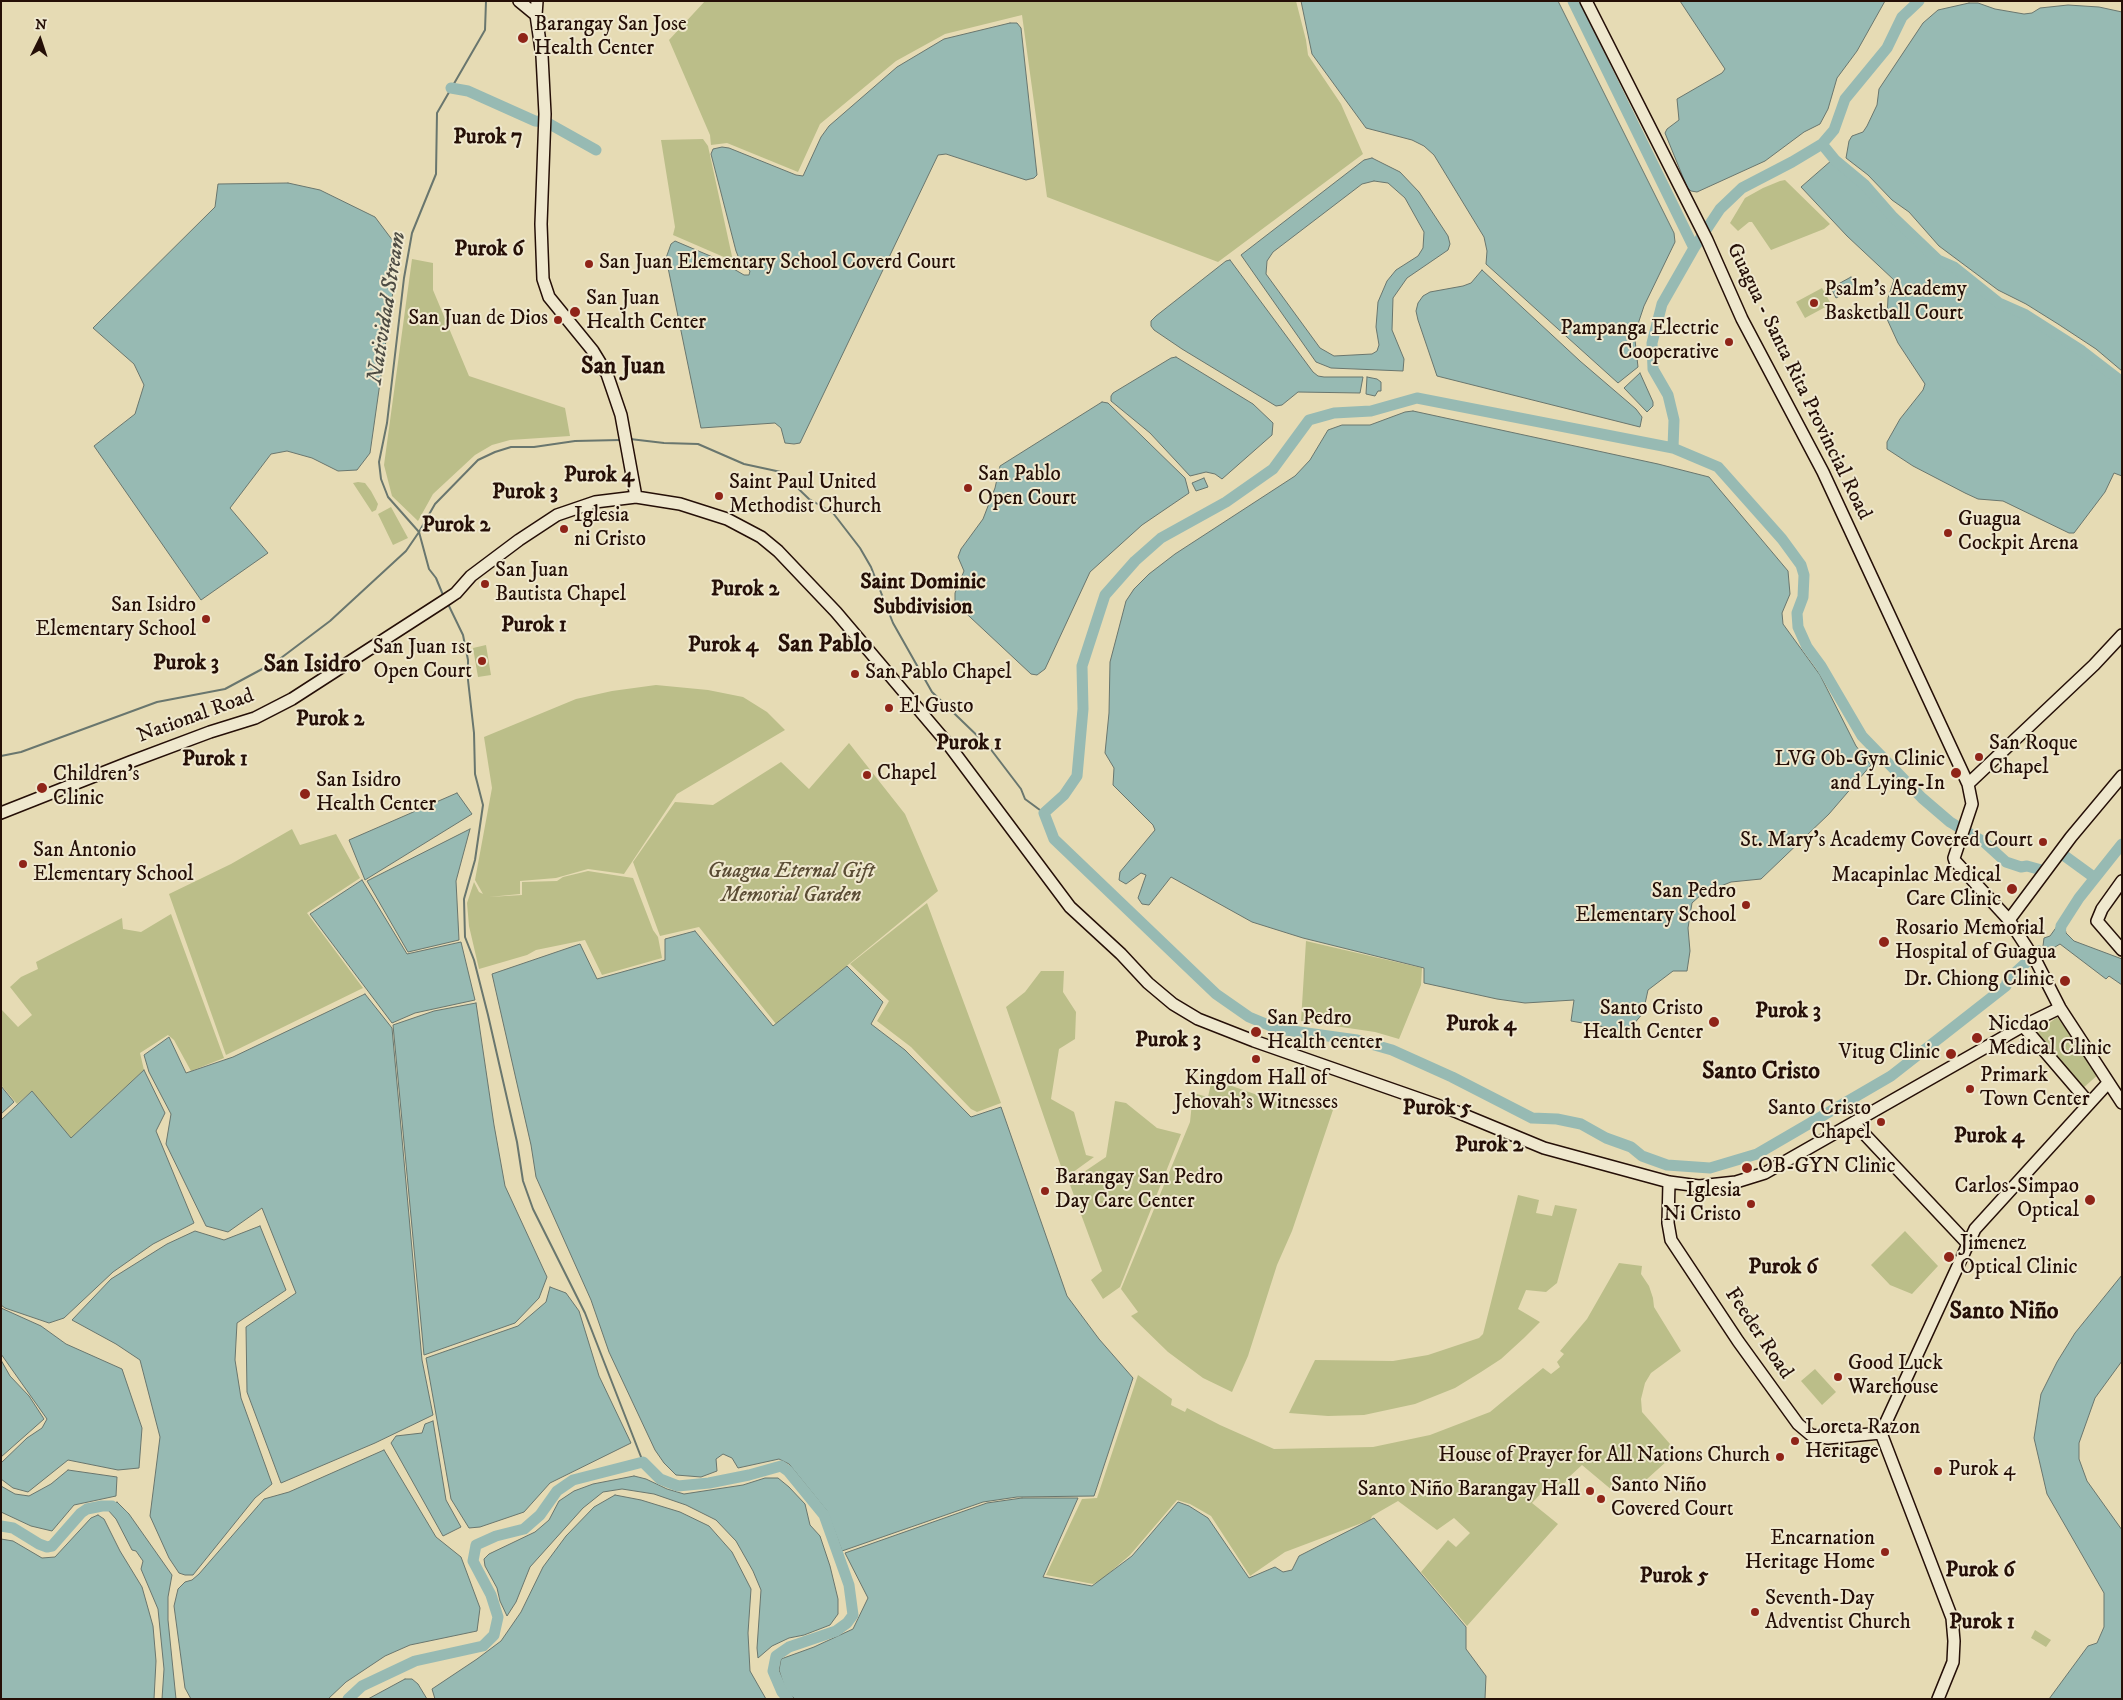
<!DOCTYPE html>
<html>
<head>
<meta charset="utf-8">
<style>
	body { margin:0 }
	#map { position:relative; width:2123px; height:1700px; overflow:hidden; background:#e6dbb4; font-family:"IM FELL DW Pica",serif }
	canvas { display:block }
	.frame { position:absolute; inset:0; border:2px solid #250f07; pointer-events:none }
	.north { position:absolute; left:15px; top:15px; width:50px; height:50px; -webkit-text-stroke:4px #efe8ce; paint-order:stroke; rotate:4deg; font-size:14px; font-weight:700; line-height:20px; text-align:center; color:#250f07 }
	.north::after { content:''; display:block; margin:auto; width:18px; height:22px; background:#250f07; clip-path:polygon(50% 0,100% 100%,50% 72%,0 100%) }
</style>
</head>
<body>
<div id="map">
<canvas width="2123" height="1700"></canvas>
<div class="frame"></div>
<div class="north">N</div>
</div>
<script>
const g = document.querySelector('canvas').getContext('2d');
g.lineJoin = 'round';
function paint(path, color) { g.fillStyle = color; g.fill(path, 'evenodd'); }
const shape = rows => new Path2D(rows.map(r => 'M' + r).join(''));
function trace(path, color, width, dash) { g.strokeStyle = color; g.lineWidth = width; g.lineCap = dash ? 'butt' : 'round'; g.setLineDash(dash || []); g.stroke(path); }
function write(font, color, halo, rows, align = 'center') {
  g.font = font + ' "IM FELL DW Pica",serif'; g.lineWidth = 4; g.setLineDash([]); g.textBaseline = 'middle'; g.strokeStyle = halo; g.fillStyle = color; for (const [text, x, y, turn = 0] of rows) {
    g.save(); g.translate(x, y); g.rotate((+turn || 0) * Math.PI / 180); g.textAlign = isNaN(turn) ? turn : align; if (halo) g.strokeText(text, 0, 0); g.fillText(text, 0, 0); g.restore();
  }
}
paint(shape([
	[705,1,1296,1,1306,40,1308,55,1341,104,1363,154,1218,262,1047,197,1022,15,945,34,896,61,820,124,798,172,727,143,711,145,710,135,669,40],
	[703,139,708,146,733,261,673,235,675,227,661,140],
	[1785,180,1830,224,1824,229,1771,250,1752,222,1749,222,1738,231,1730,223,1745,198,1763,188,1780,181],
	[412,259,433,263,433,290,469,376,565,408,570,436,510,440,492,445,475,455,433,494,418,521,392,496,384,465],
	[1822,288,1831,304,1805,318,1796,302],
	[358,482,365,483,371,491,378,504,376,510,372,512,353,483],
	[391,507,408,538,393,545,378,514],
	[486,645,491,675,478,677,473,648],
	[656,685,708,690,743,697,767,712,785,730,677,794,624,874,588,869,556,878,520,881,520,894,489,897,522,895,522,882,557,881,563,877,588,871,633,878,653,930,658,937,662,958,602,975,585,940,536,950,527,955,479,969,469,926,467,903,474,882,479,892,483,894,475,880,492,788,484,737,576,699,612,691],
	[849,743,905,814,938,891,776,1024,699,927,660,936,633,862,675,802,713,805,781,762,809,789],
	[292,829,300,845,336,834,360,878,307,913,363,988,226,1055,169,894,231,864],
	[927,903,1001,1103,977,1112,971,1109,911,1047,877,1021,889,1001,850,964],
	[171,914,224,1058,191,1071,174,1040,168,1035,140,1053,144,1070,70,1139,32,1091,17,1104,1,1085,1,1009,18,1027,32,1015,10,987,21,977,38,969,36,962,122,918,123,929,141,932],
	[1306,941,1422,968,1421,985,1399,1039,1375,1032,1301,1021],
	[1041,971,1064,971,1063,992,1076,1012,1075,1039,1059,1049,1051,1099,1074,1112,1086,1155,1094,1157,1065,1178,1006,1007,1025,992],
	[2057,1017,2100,1073,2082,1089,2036,1034],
	[1212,1079,1300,1110,1305,1097,1334,1107,1292,1231,1277,1265,1248,1356,1232,1392,1203,1378,1168,1352,1131,1316,1138,1312,1121,1289,1190,1122,1193,1093,1208,1097],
	[1115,1101,1126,1103,1157,1128,1181,1134,1120,1287,1103,1299,1091,1280,1102,1271,1069,1182,1106,1157],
	[1518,1195,1539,1200,1536,1213,1552,1216,1555,1205,1577,1209,1557,1283,1546,1292,1526,1290,1518,1309,1540,1322,1524,1338,1501,1359,1481,1372,1455,1388,1415,1404,1364,1415,1328,1416,1289,1413,1315,1360,1393,1361,1428,1355,1479,1338,1483,1334],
	[1905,1231,1938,1266,1912,1294,1890,1285,1871,1265],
	[1619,1263,1642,1266,1641,1274,1649,1286,1653,1298,1654,1307,1681,1351,1651,1373,1645,1383,1641,1399,1642,1412,1677,1452,1637,1488,1626,1479,1613,1491,1582,1465,1569,1477,1559,1492,1548,1486,1532,1503,1558,1524,1467,1626,1421,1572,1448,1540,1456,1547,1470,1533,1454,1518,1437,1530,1398,1501,1372,1516,1370,1520,1285,1552,1250,1576,1211,1516,1190,1504,1177,1500,1130,1555,1101,1580,1093,1584,1046,1575,1082,1499,1097,1498,1138,1375,1172,1399,1171,1405,1185,1412,1187,1408,1220,1425,1274,1449,1373,1447,1430,1435,1490,1412,1543,1368,1551,1374,1560,1367,1557,1362,1564,1354,1560,1351,1587,1319],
	[1815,1369,1836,1392,1822,1405,1801,1381],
	[2035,1630,2051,1640,2046,1647,2031,1638]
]), '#bbbe89');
const water = shape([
	[1301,1,1558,1,1674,233,1675,242,1644,306,1639,321,1635,340,1638,367,1618,383,1486,264,1487,251,1484,237,1434,155,1424,146,1412,140,1366,128,1312,54,1301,1],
	[1680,1,1885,1,1857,51,1837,78,1828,109,1820,124,1804,132,1765,161,1697,192,1691,191,1687,187,1665,133,1667,129,1679,120,1677,99,1722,73,1725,69,1680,1],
	[1969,3,1978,3,1995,9,2024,14,2032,13,2040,8,2068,5,2099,7,2122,12,2122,371,2096,349,2058,324,2026,304,1998,290,1939,246,1909,212,1892,200,1868,175,1846,158,1849,141,1852,136,1863,132,1867,126,1877,105,1879,89,1923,23,1938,10,1969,3],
	[1010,23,1017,23,1021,28,1037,175,1034,178,1026,180,946,154,938,155,800,443,794,444,785,443,781,428,775,423,701,428,666,258,671,244,675,241,715,258,744,275,749,275,750,271,740,261,736,251,711,154,713,149,722,147,729,148,796,175,803,176,821,137,829,126,897,67,944,39,1010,23],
	[1372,158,1400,172,1419,192,1448,236,1450,244,1448,250,1407,278,1393,298,1392,330,1404,359,1403,371,1331,368,1316,362,1241,255,1364,160,1372,158],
	[1374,181,1388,183,1405,198,1424,232,1423,248,1418,256,1396,270,1387,281,1378,302,1376,327,1379,345,1377,351,1372,354,1334,356,1320,348,1266,274,1267,261,1273,252,1362,184,1374,181],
	[1832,160,1845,172,1863,185,1892,218,1938,261,1954,269,1998,304,2025,316,2083,353,2122,384,2122,476,2114,473,2105,492,2074,533,2069,533,2003,501,1978,499,1965,493,1913,466,1887,449,1887,442,1900,419,1923,390,1925,384,1898,343,1887,319,1888,298,1894,280,1847,236,1801,187,1832,160],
	[288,183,320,190,375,217,399,249,370,453,357,470,338,471,312,458,287,451,271,454,230,508,268,553,201,600,94,446,135,414,144,385,134,364,93,328,215,207,218,184,288,183],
	[1230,260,1313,372,1318,376,1324,377,1363,377,1360,393,1298,392,1282,405,1276,406,1182,349,1154,330,1151,326,1151,321,1156,316,1226,261,1230,260],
	[1482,270,1580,361,1636,409,1642,417,1640,427,1437,376,1418,320,1416,311,1418,303,1423,296,1430,292,1463,286,1471,283,1482,270],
	[1851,277,1856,287,1836,298,1831,288,1851,277],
	[1176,357,1253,404,1273,423,1272,435,1222,479,1215,474,1206,472,1190,476,1150,433,1111,401,1111,396,1113,393,1171,358,1176,357],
	[1640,373,1653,402,1653,406,1647,412,1624,388,1640,373],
	[1367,377,1377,379,1381,382,1381,391,1378,391,1375,396,1366,394,1367,377],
	[1102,402,1108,403,1185,478,1189,493,1142,525,1090,572,1045,669,1037,675,1031,674,955,603,955,593,964,571,958,557,961,549,983,519,995,488,1000,466,1102,402],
	[1413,411,1658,464,1709,477,1788,571,1790,594,1782,613,1783,624,1820,675,1856,746,1871,765,1829,814,1761,879,1731,882,1703,893,1692,903,1688,928,1690,951,1687,971,1673,971,1648,990,1643,1013,1628,1031,1571,1021,1574,1000,1525,1003,1497,999,1424,983,1424,968,1303,938,1252,922,1171,877,1149,905,1142,904,1138,898,1146,875,1141,873,1126,884,1119,880,1120,872,1155,830,1153,825,1113,785,1114,768,1105,753,1109,713,1110,662,1126,601,1134,589,1149,574,1175,554,1295,476,1310,460,1328,430,1342,425,1370,425,1405,412,1413,411],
	[1204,478,1208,487,1196,491,1192,483,1204,478],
	[457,793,472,814,365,880,349,840,457,793],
	[470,829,456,881,459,940,408,952,367,881,470,829],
	[362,880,407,954,461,942,475,1000,415,1013,392,1023,310,914,362,880],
	[2063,918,2066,933,2074,941,2122,959,2122,985,2109,976,2106,979,2060,944,2040,956,2035,952,2043,946,2044,938,2050,936,2063,918],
	[695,931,773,1026,847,966,883,1002,871,1024,905,1050,971,1117,1001,1107,1067,1296,1099,1339,1133,1378,1094,1496,1017,1497,983,1502,842,1551,827,1511,789,1464,779,1459,738,1468,732,1458,723,1454,716,1459,717,1471,701,1477,676,1475,664,1463,655,1450,609,1352,591,1300,536,1177,531,1145,492,974,580,944,597,979,665,960,665,939,695,931],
	[365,994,392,1028,422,1360,433,1415,375,1443,281,1483,247,1392,246,1327,296,1293,262,1208,228,1232,206,1226,166,1144,171,1114,149,1072,144,1055,169,1037,186,1073,233,1057,365,994],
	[476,1003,494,1125,505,1186,547,1277,539,1298,515,1323,424,1355,393,1025,434,1011,476,1003],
	[144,1070,165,1113,156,1131,194,1223,153,1244,113,1272,64,1318,49,1323,5,1308,1,1305,1,1120,32,1091,71,1138,144,1070],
	[1,1086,14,1102,1,1114,1,1086],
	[260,1226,286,1290,237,1323,235,1360,241,1398,272,1484,255,1498,193,1575,185,1575,179,1573,169,1558,150,1516,160,1437,140,1360,116,1344,72,1320,111,1279,167,1244,195,1231,224,1240,260,1226],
	[2122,1275,2122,1361,2095,1398,2079,1443,2079,1459,2087,1481,2122,1530,2122,1699,2049,1699,2088,1646,2097,1643,2104,1627,2104,1593,2047,1494,2034,1438,2041,1394,2057,1362,2075,1333,2122,1275],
	[550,1287,566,1293,579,1311,599,1376,631,1443,550,1483,524,1512,480,1527,469,1528,451,1499,426,1358,518,1326,546,1302,550,1287],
	[1,1308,41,1326,66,1344,122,1369,142,1428,139,1468,118,1470,68,1460,28,1492,13,1488,1,1479,1,1463,27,1438,42,1428,47,1419,1,1354,1,1308],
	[1,1360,10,1376,29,1396,44,1419,1,1457,1,1360],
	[433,1421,446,1500,461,1527,443,1536,391,1443,396,1436,422,1433,425,1424,433,1421],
	[384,1450,436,1537,461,1557,480,1608,477,1631,410,1645,385,1656,346,1682,328,1699,191,1699,185,1688,174,1606,178,1589,185,1582,192,1580,199,1574,264,1499,289,1492,384,1450],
	[68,1470,117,1477,116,1496,74,1505,52,1531,31,1526,1,1512,1,1486,15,1494,29,1496,51,1484,68,1470],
	[634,1476,646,1479,667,1489,684,1494,743,1485,765,1478,778,1478,789,1487,805,1504,810,1525,820,1536,830,1566,838,1599,838,1614,830,1625,804,1635,789,1638,772,1646,758,1658,757,1648,761,1590,753,1571,736,1541,716,1520,686,1505,654,1494,622,1489,603,1492,583,1508,530,1567,516,1602,507,1616,500,1601,497,1588,485,1566,484,1559,489,1554,535,1532,549,1520,559,1501,574,1491,593,1484,634,1476],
	[615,1495,641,1500,680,1512,709,1526,732,1552,751,1589,748,1633,750,1671,766,1699,435,1699,432,1689,477,1659,501,1641,521,1612,543,1567,566,1536,594,1507,615,1495],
	[1022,1498,1078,1498,1043,1577,1092,1586,1132,1556,1178,1502,1189,1506,1208,1518,1249,1578,1275,1567,1283,1572,1292,1570,1299,1556,1374,1518,1466,1627,1466,1649,1486,1676,1485,1699,795,1699,785,1689,779,1670,781,1659,814,1647,853,1629,868,1598,845,1553,987,1503,1022,1498],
	[117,1502,129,1514,172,1575,168,1597,168,1620,176,1699,162,1699,164,1669,158,1609,141,1569,143,1561,136,1551,132,1550,116,1519,108,1510,117,1502],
	[98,1515,104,1519,120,1551,142,1587,153,1626,156,1661,154,1699,1,1699,1,1539,13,1541,42,1558,55,1557,91,1518,98,1515],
	[405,1679,412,1679,418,1684,427,1699,368,1699,405,1679]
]);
paint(water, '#97bab3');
trace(water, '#69766e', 1);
trace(shape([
	[630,439,664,443,698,444,744,464,781,472,809,499,833,513,860,548,871,567,893,623,932,692,989,747,1021,789,1025,799,1044,813],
	[443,595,436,578,429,569,419,532,388,497,381,479,379,462,387,423,404,278,412,233,436,174,437,113,485,30,486,1],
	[448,604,463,635,468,660,468,680,474,733,475,774,483,805,475,860,464,899,465,937,474,960,488,1015,517,1142,523,1181,533,1209,585,1313,643,1462],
	[1,756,21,752,157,702,225,689,277,661,330,621,406,551,419,532,435,504,478,460,495,452,511,447,534,447,575,441,620,440]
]), '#69766e', 2);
trace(shape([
	[1573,1,1694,248],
	[451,88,468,91,535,121,546,122,596,150],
	[1822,144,1835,160,1865,185,1893,217,1938,260,1954,267,1999,303,2024,314,2082,351,2122,382],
	[1673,448,1674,420,1668,395,1653,369,1652,343,1662,304,1694,248,1720,209,1742,188,1792,162,1822,144,1834,130,1845,99,1887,48,1902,17,1919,1],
	[2060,934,2061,926,2079,898,2122,844],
	[2039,951,2008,979,2006,986,1891,1076,1757,1154,1710,1168,1667,1165,1642,1156,1631,1147,1606,1138,1581,1124,1557,1119,1532,1118,1452,1077,1392,1050,1357,1040,1278,1029,1249,1017,1216,994,1054,839,1044,813,1064,795,1077,776,1083,709,1082,666,1105,595,1135,561,1161,538,1226,502,1273,469,1309,420,1334,413,1371,411,1417,398,1673,448,1718,467,1782,539,1801,565,1804,575,1803,597,1797,613,1798,627,1807,647,1821,666,1862,736,1922,798,1950,822,1984,842,2006,862,2021,867,2027,866,2045,871,2055,858,2062,854,2095,878],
	[1,1526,13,1528,39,1544,47,1547,52,1546,81,1513,87,1509,102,1506,112,1506,123,1516],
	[348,1699,362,1686,415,1661,483,1646,494,1635,498,1617,491,1595,473,1561,476,1545,496,1536,524,1529,540,1515,557,1491,573,1480,643,1462,660,1479,678,1486,709,1483,749,1475,781,1466,788,1471,824,1515,849,1585,853,1615,847,1623,836,1631,789,1647,776,1656,773,1671,782,1692,788,1699]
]), '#97bab3', 11);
const secondary = shape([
	[519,1,536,15],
	[537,1,536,15,542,56,545,114,541,224,543,279,549,297,593,351,607,374,621,415,636,497],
	[1586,1,1707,240,1742,319,1823,472,1968,784,1972,804,1954,858,1955,861,2009,920,2037,963,2060,1008,2122,1103],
	[1968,784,2094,665,2122,635],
	[1,813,130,762,210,732,255,718,292,699,447,599,456,593,471,576,519,540,557,515,595,502,636,497,680,504,727,519,761,537,778,551,836,612,948,744,1070,907,1121,954,1148,983,1173,1004,1198,1019,1254,1041,1457,1112,1544,1148,1669,1182,1699,1186,1736,1182,1765,1173,2023,1026,2060,1008],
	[2122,881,2102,909,2097,921,2122,950],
	[2009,920,2071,837,2122,776],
	[2023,1026,2089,1103],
	[1854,1123,1967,1243],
	[1669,1182,1668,1223,1671,1240,1738,1341,1798,1424,1811,1435,1828,1438,1881,1433],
	[1881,1433,1975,1229,2108,1083],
	[1881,1433,1952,1618,1954,1641,1953,1662,1938,1699]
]);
trace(secondary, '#250f07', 14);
trace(secondary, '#efe8ce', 11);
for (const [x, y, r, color] of [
	[523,38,6,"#8f2418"],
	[589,264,5,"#8f2418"],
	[1814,303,5,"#8f2418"],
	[575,312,6,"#8f2418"],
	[558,320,5,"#8f2418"],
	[1729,342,5,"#8f2418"],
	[968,488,5,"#8f2418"],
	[719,496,5,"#8f2418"],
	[564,529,5,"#8f2418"],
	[1948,533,5,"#8f2418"],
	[485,584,5,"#8f2418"],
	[206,619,5,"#8f2418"],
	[482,661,5,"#8f2418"],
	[855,674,5,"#8f2418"],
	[889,708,5,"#8f2418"],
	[1979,757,5,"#8f2418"],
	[1956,773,6,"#8f2418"],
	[867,775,5,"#8f2418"],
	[42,788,6,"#8f2418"],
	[305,794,6,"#8f2418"],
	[2043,842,5,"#8f2418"],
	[23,864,5,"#8f2418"],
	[2012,889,6,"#8f2418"],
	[1746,905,5,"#8f2418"],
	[1884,942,6,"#8f2418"],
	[2065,981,6,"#8f2418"],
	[1714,1022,6,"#8f2418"],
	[1256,1032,6,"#8f2418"],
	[1977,1038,6,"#8f2418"],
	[1951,1054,6,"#8f2418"],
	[1256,1059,5,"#8f2418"],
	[1970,1089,5,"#8f2418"],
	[1881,1122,5,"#8f2418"],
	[1747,1168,6,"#8f2418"],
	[1045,1191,5,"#8f2418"],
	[2090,1200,6,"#8f2418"],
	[1751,1204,5,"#8f2418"],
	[1949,1257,6,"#8f2418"],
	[1838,1377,5,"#8f2418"],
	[1795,1441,5,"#8f2418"],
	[1780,1457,5,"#8f2418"],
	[1938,1471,5,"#8f2418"],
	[1590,1491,5,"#8f2418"],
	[1601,1499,5,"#8f2418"],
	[1885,1552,5,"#8f2418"],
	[1755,1612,5,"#8f2418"]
]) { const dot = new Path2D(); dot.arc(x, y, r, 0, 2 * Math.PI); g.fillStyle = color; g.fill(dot); trace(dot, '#efe8ce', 2); }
write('21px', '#250f07', '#efe8ce', [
	["Barangay San Jose",534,26],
	["Health Center",534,50],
	["San Juan Elementary School Coverd Court",599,264],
	["Psalm's Academy",1824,291],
	["Basketball Court",1824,315],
	["San Juan",586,300],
	["Health Center",586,324],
	["San Juan de Dios",548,320,"right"],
	["Pampanga Electric",1719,330,"right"],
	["Cooperative",1719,354,"right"],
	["San Pablo",978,476],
	["Open Court",978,500],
	["Saint Paul United",729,484],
	["Methodist Church",729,508],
	["Iglesia",574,517],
	["ni Cristo",574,541],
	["Guagua",1958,521],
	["Cockpit Arena",1958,545],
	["San Juan",495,572],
	["Bautista Chapel",495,596],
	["San Isidro",196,607,"right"],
	["Elementary School",196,631,"right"],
	["San Juan 1st",472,649,"right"],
	["Open Court",472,673,"right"],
	["San Pablo Chapel",865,674],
	["El Gusto",899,708],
	["San Roque",1989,745],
	["Chapel",1989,769],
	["LVG Ob-Gyn Clinic",1945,761,"right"],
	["and Lying-In",1945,785,"right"],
	["Chapel",877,775],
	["Children's",53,776],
	["Clinic",53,800],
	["San Isidro",316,782],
	["Health Center",316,806],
	["St. Mary's Academy Covered Court",2033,842,"right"],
	["San Antonio",33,852],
	["Elementary School",33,876],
	["Macapinlac Medical",2001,877,"right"],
	["Care Clinic",2001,901,"right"],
	["San Pedro",1736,893,"right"],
	["Elementary School",1736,917,"right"],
	["Rosario Memorial",1895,930],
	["Hospital of Guagua",1895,954],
	["Dr. Chiong Clinic",2054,981,"right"],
	["Santo Cristo",1703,1010,"right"],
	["Health Center",1703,1034,"right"],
	["San Pedro",1267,1020],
	["Health center",1267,1044],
	["Nicdao",1988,1026],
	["Medical Clinic",1988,1050],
	["Vitug Clinic",1940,1054,"right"],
	["Primark",1980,1077],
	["Town Center",1980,1101],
	["Kingdom Hall of",1256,1080,"center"],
	["Jehovah's Witnesses",1256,1104,"center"],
	["Santo Cristo",1871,1110,"right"],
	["Chapel",1871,1134,"right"],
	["OB-GYN Clinic",1758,1168],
	["Barangay San Pedro",1055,1179],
	["Day Care Center",1055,1203],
	["Carlos-Simpao",2079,1188,"right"],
	["Optical",2079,1212,"right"],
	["Iglesia",1741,1192,"right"],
	["Ni Cristo",1741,1216,"right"],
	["Jimenez",1960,1245],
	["Optical Clinic",1960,1269],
	["Good Luck",1848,1365],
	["Warehouse",1848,1389],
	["Loreta Razon",1805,1429],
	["Heritage",1805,1453],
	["House of Prayer for All Nations Church",1770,1457,"right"],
	["Purok 4",1948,1471],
	["Santo Niño",1611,1487],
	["Covered Court",1611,1511],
	["Santo Niño Barangay Hall",1580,1491,"right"],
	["Encarnation",1875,1540,"right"],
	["Heritage Home",1875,1564,"right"],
	["Seventh-Day",1765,1600],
	["Adventist Church",1765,1624]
], 'left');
write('21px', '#250f07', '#efe8ce', [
	["Guagua - Santa Rita Provincial Road",1798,382,64],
	["National Road",196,717,-20],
	["Feeder Road",1758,1334,56]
]);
write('italic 21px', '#5a4c34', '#efe8ce', [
	["Guagua Eternal Gift",791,873],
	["Memorial Garden",791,897]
]);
write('bold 22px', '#250f07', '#efe8ce', [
	["Purok 7",488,138],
	["Purok 6",489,250],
	["Purok 4",599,476],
	["Purok 3",525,493],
	["Purok 2",456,526],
	["Saint Dominic",923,583],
	["Subdivision",923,608],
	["Purok 2",745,590],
	["Purok 1",534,626],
	["Purok 4",723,646],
	["Purok 3",186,664],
	["Purok 2",330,720],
	["Purok 1",969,744],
	["Purok 1",215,760],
	["Purok 3",1788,1012],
	["Purok 4",1481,1025],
	["Purok 3",1168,1041],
	["Purok 5",1437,1109],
	["Purok 4",1989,1137],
	["Purok 2",1489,1146],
	["Purok 6",1783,1268],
	["Purok 6",1980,1571],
	["Purok 5",1674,1577],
	["Purok 1",1982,1623]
]);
write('italic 22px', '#4d4b43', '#efe8ce', [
	["Natividad Stream",388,308,-81]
]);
write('bold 24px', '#250f07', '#efe8ce', [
	["San Juan",623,368],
	["San Pablo",825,646],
	["San Isidro",312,666],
	["Santo Cristo",1761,1073],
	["Santo Niño",2004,1313]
]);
</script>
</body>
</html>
